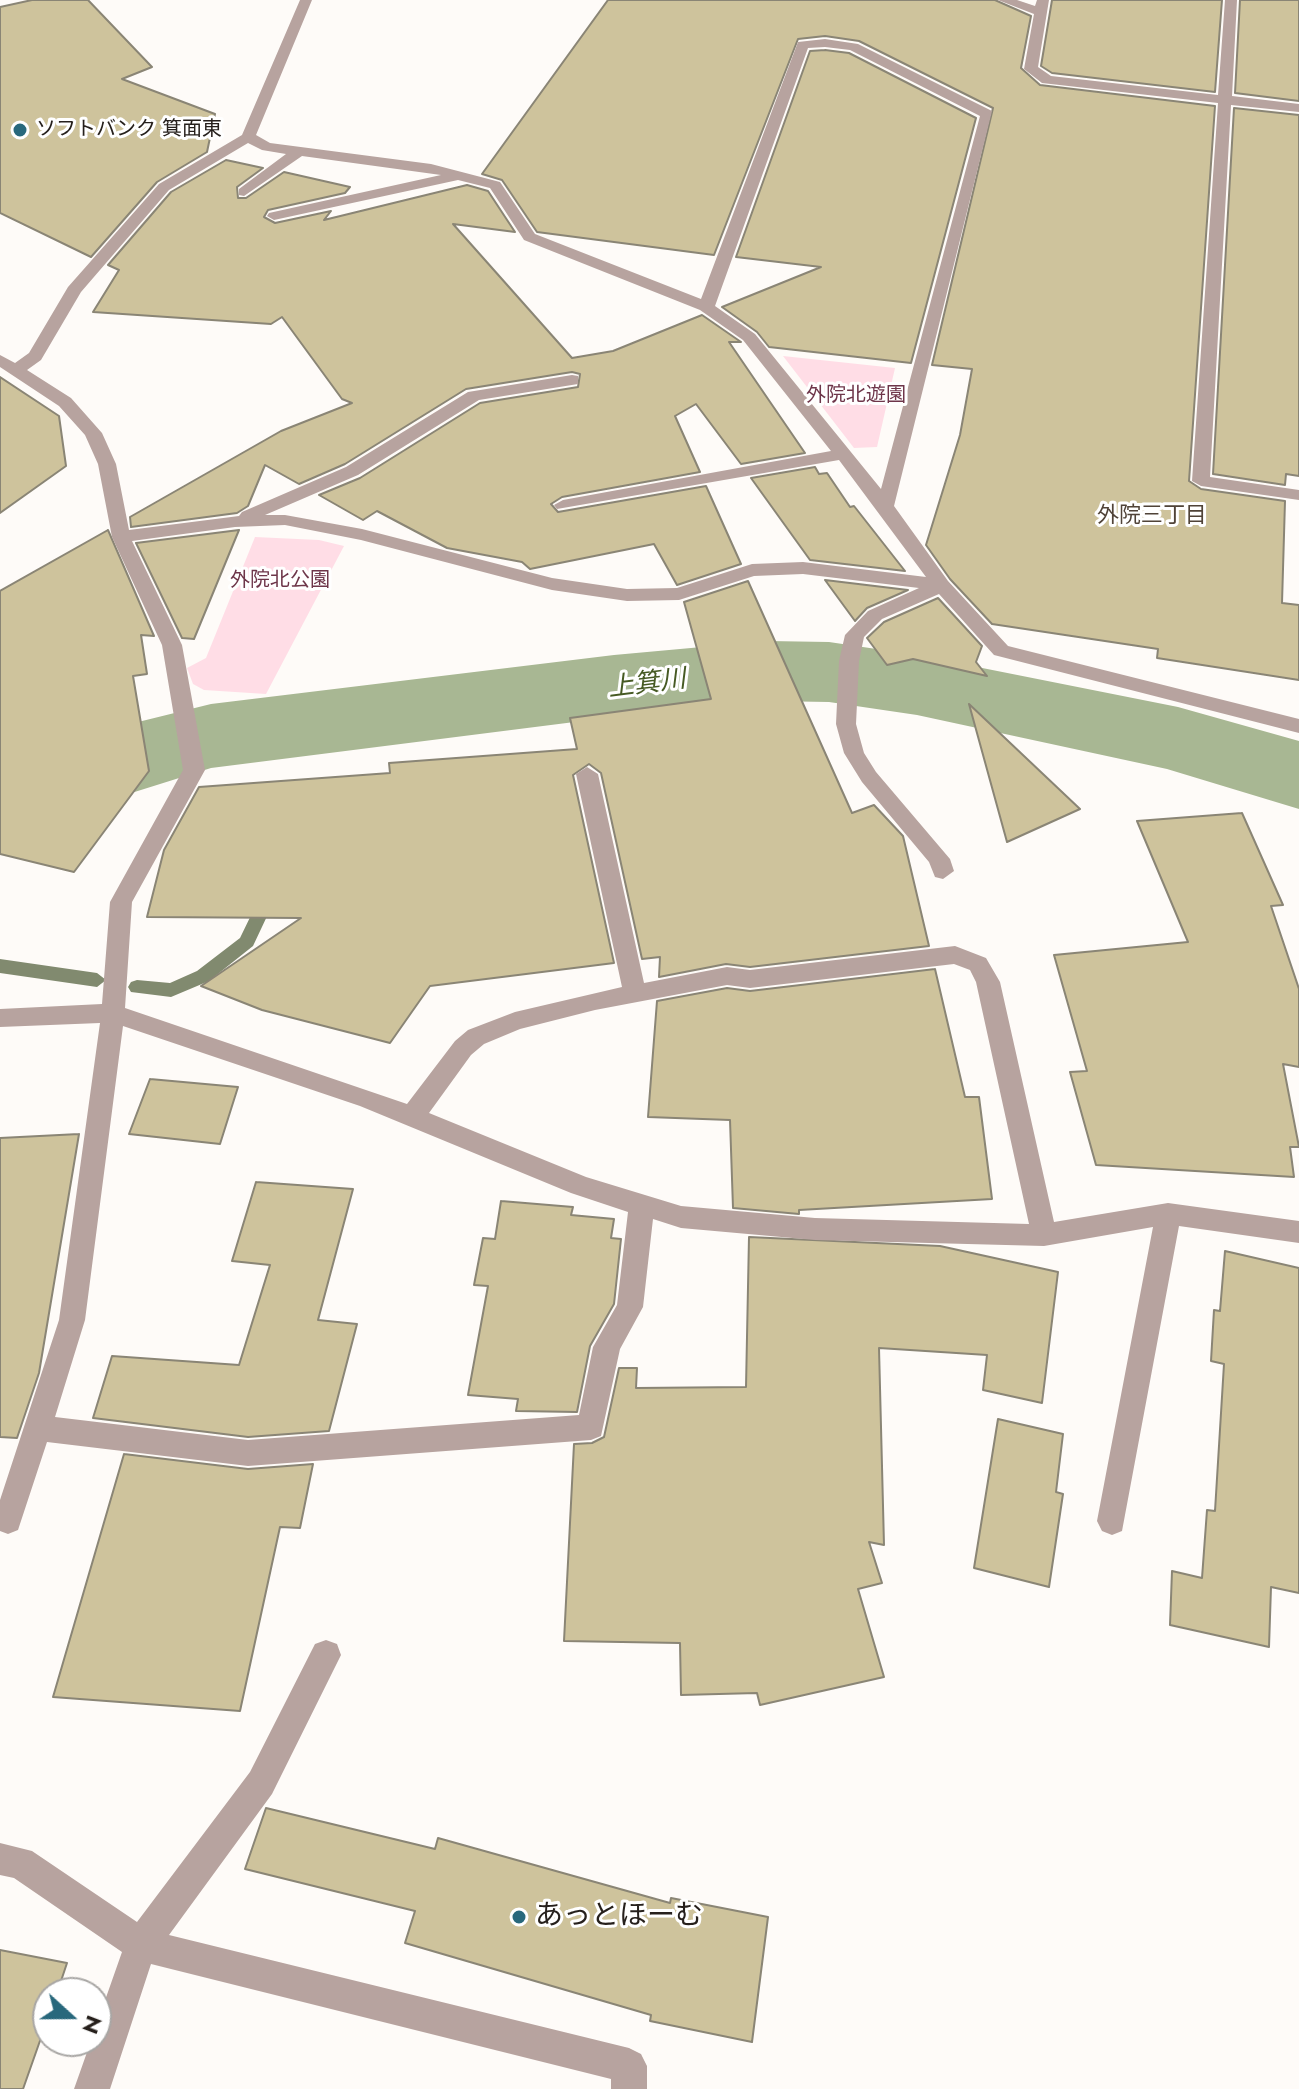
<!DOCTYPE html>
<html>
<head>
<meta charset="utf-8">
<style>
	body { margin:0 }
	#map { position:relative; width:1299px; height:2089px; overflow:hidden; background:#fefbf8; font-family:Jost,sans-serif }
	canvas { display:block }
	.north { position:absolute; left:32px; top:1977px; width:80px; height:80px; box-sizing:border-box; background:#fff; border:2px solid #a8a6a4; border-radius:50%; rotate:111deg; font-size:22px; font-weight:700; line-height:32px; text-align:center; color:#26201c }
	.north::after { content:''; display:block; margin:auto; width:28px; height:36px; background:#28687c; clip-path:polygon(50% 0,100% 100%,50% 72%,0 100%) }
</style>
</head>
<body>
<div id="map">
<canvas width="1299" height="2089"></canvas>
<div class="north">N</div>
</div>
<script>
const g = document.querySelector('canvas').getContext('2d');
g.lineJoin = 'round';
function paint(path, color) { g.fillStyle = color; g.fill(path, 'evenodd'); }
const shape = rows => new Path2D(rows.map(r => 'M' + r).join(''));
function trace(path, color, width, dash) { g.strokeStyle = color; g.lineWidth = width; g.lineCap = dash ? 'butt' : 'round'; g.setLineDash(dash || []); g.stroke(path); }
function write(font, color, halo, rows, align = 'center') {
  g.font = font + ' Jost,"Noto Sans JP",sans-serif'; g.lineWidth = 6; g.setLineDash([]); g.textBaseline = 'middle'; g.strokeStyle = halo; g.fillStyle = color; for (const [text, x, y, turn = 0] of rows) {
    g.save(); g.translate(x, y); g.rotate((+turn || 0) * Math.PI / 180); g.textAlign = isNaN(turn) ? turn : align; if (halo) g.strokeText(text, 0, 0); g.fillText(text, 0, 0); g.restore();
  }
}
paint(shape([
	[783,356,895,368,877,447,854,448],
	[255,537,319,540,344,546,266,694,204,690,193,684,187,668,206,658]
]), '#ffdde6');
paint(shape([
	[272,893,280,899,269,912,253,946,209,981,171,997,131,992,128,987,131,982,137,980,170,983,197,971,240,938,256,905,272,893],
	[0,959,97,973,106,980,97,987,0,973,0,959]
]), '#818a6f');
paint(shape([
	[768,641,829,642,917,655,1178,707,1299,741,1299,809,1167,769,917,715,829,702,768,701,614,717,211,768,125,795,35,840,0,850,0,774,55,747,130,724,211,704,614,655,768,641]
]), '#a8b793');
const building = shape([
	[32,0,88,0,152,67,122,79,215,114,207,152,157,182,91,257,0,213,0,7,32,0],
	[608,0,995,0,1031,16,1021,68,1040,85,1215,106,1189,481,1201,489,1285,501,1282,603,1299,605,1299,680,1157,658,1158,649,992,624,950,579,926,545,960,435,972,369,932,365,993,108,859,41,825,36,798,39,714,255,537,232,502,180,482,174,608,0],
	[1052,0,1222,0,1215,92,1052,73,1041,66,1052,0],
	[1240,0,1299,0,1299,101,1235,93,1240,0],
	[825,50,849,53,976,118,911,363,769,347,757,332,722,307,821,267,736,257,810,51,825,50],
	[1234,108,1299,115,1299,476,1286,474,1285,485,1213,474,1234,108],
	[226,160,263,168,237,187,238,198,246,198,284,172,350,187,345,193,268,210,264,217,275,223,331,211,324,220,467,185,488,191,515,232,453,224,572,358,613,351,702,315,741,342,729,342,805,453,741,464,696,404,675,416,700,472,562,497,551,504,558,512,706,486,741,564,677,585,654,544,530,569,522,562,447,548,377,511,363,520,319,495,360,478,480,403,578,387,580,374,572,372,466,389,345,464,299,484,265,465,248,506,237,513,131,527,130,517,281,431,352,403,342,399,282,317,271,324,93,312,119,270,108,265,171,192,226,160],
	[0,377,59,416,66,466,0,513,0,377],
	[815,467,819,474,827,473,850,507,854,506,905,571,810,560,751,478,815,467],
	[108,530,154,636,141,635,147,674,133,676,149,771,74,872,0,854,0,591,108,530],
	[239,530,194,639,182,638,136,543,239,530],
	[825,580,908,590,867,608,855,621,825,580],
	[748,581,852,813,874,805,903,836,929,946,750,967,726,964,659,977,660,957,642,959,601,773,589,764,573,775,614,963,430,986,390,1043,262,1010,201,986,301,918,147,917,164,850,199,787,390,773,389,763,577,749,570,718,711,699,684,602,748,581],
	[938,598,982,646,976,662,987,676,913,659,887,665,867,638,884,622,938,598],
	[969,704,1080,809,1007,842,969,704],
	[1242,813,1283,905,1271,906,1299,989,1299,1067,1283,1064,1299,1147,1290,1147,1294,1177,1096,1165,1070,1072,1087,1071,1054,955,1188,942,1137,821,1242,813],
	[935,969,965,1097,979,1097,992,1199,799,1210,799,1214,733,1208,730,1120,648,1117,657,1001,727,988,750,991,935,969],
	[150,1079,238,1087,220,1144,129,1134,150,1079],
	[79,1134,39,1373,17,1438,0,1437,0,1138,79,1134],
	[256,1182,353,1189,318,1320,357,1324,329,1431,248,1437,93,1418,112,1356,239,1365,270,1265,232,1261,256,1182],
	[501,1201,573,1207,571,1215,614,1219,611,1238,621,1239,614,1304,590,1346,577,1412,516,1411,518,1399,468,1395,488,1286,474,1285,483,1238,495,1239,501,1201],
	[749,1237,940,1246,1058,1272,1042,1403,983,1390,987,1355,879,1348,884,1545,869,1542,882,1583,858,1589,884,1677,760,1705,757,1693,681,1695,680,1643,564,1641,574,1444,592,1443,604,1437,619,1368,637,1368,636,1388,746,1387,749,1237],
	[1225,1251,1299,1268,1299,1593,1271,1587,1269,1647,1170,1625,1172,1571,1202,1578,1207,1510,1215,1511,1224,1364,1211,1361,1214,1310,1220,1311,1225,1251],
	[998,1419,1063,1434,1056,1492,1063,1494,1049,1587,974,1568,998,1419],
	[124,1454,248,1469,313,1464,300,1528,280,1527,240,1711,53,1697,124,1454],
	[266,1808,435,1849,438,1838,670,1903,671,1898,768,1917,752,2042,650,2021,651,2015,405,1943,415,1911,245,1869,266,1808],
	[0,1950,67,1963,57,1993,48,1993,48,2018,23,2089,0,2089,0,1950]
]);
paint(building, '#cec39c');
trace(building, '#8a8575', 2);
paint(shape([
	[300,0,312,0,256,135,270,143,431,164,500,182,535,234,701,299,798,42,825,39,858,44,992,111,894,506,948,581,1008,646,1299,719,1299,733,994,655,939,594,882,619,864,637,859,661,856,724,864,753,876,772,950,859,954,871,943,879,935,877,929,862,862,782,844,753,836,724,839,661,845,635,868,611,919,588,803,574,754,576,679,600,627,601,552,590,361,540,285,525,235,527,132,541,182,645,205,770,132,902,125,1008,407,1104,455,1041,468,1030,515,1012,622,987,576,774,587,767,598,774,644,983,727,967,750,970,955,946,986,958,1000,982,1054,1222,1168,1203,1299,1221,1299,1243,1179,1226,1122,1531,1112,1535,1102,1531,1097,1521,1153,1227,1044,1246,815,1240,681,1228,653,1219,643,1307,620,1349,601,1436,591,1440,248,1466,47,1442,18,1530,8,1534,0,1531,0,1500,59,1320,100,1023,0,1027,0,1009,102,1004,110,902,183,770,162,645,112,537,98,464,85,435,59,406,0,367,0,355,15,363,29,353,68,287,159,184,242,135,300,0],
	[825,47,850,50,980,116,881,489,755,334,715,306,808,48,825,47],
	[248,143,262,150,286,154,239,189,239,195,244,196,302,156,441,175,269,213,267,216,274,220,458,180,490,188,524,240,700,310,743,340,831,451,563,500,554,505,557,509,839,460,926,577,803,562,752,564,677,588,627,589,552,578,362,529,285,515,265,515,358,475,479,400,578,384,578,376,572,375,468,392,346,467,242,512,239,516,129,530,116,464,102,433,71,398,27,370,41,360,81,292,169,190,248,143],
	[954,964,970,970,976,982,1029,1224,815,1218,681,1206,586,1177,429,1113,471,1055,484,1044,520,1029,595,1010,727,985,750,988,954,964],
	[123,1026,360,1106,571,1193,628,1212,617,1305,593,1347,579,1415,248,1440,55,1417,85,1320,123,1026],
	[998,0,1017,0,1035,6,1037,0,1049,0,1038,67,1051,76,1218,95,1225,0,1237,0,1232,96,1299,104,1299,112,1231,105,1210,477,1299,490,1299,500,1201,486,1192,481,1218,103,1042,83,1024,69,1034,14,998,0],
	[326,1640,337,1644,341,1655,272,1794,169,1935,629,2048,641,2054,647,2066,647,2089,611,2089,611,2079,151,1964,110,2089,74,2089,91,2041,96,2041,96,2026,122,1952,14,1878,0,1875,0,1843,32,1851,137,1922,250,1772,315,1644,326,1640]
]), '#b7a39f');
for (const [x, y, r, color] of [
	[20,130,8,"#28687c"],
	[519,1917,8,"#28687c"]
]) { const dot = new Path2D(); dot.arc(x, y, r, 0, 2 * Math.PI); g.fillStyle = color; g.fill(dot); trace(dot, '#fff', 3); }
write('20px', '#26201c', '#fff', [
	["ソフトバンク 箕面東",36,130]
], 'left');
write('20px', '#6e364a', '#fff', [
	["外院北遊園",856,396],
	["外院北公園",280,581]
]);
write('22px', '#504338', '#fff', [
	["外院三丁目",1152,517]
]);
write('italic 26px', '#465a23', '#fff', [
	["上箕川",647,685,-7]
]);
write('28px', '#26201c', '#fff', [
	["あっとほーむ",535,1917]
], 'left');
</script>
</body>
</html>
